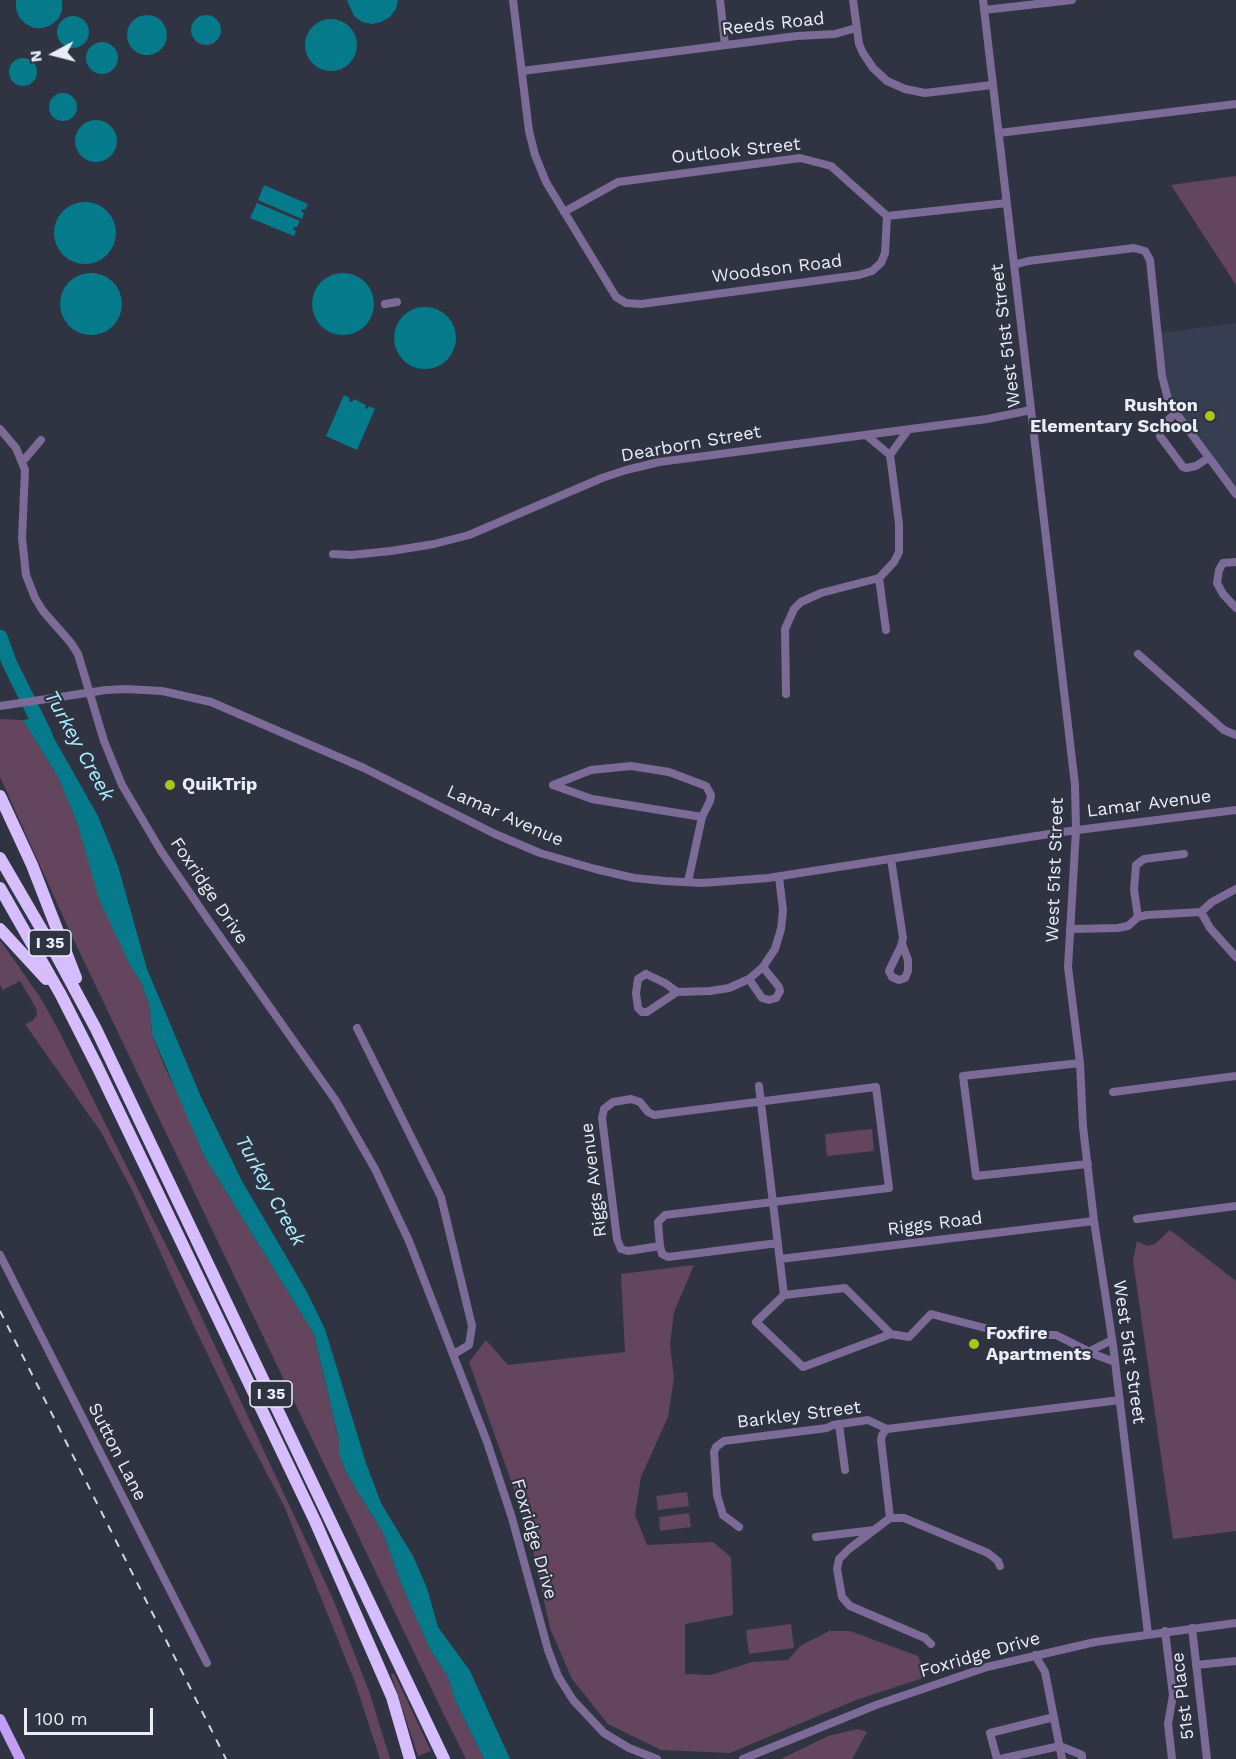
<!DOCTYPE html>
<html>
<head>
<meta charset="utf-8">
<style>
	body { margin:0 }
	#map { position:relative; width:1236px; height:1759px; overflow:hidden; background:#303442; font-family:"Work Sans",sans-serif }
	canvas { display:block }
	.north { position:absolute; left:24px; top:24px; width:60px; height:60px; -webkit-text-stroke:4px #303442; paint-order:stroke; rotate:263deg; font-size:16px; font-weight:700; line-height:24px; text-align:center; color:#eaedf6 }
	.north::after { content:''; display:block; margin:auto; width:21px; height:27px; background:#eaedf6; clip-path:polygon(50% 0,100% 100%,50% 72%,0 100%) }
	.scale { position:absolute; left:24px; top:1708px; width:129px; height:27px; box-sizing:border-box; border:3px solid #eaedf6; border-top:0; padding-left:8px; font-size:18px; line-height:21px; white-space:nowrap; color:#eaedf6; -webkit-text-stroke:4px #303442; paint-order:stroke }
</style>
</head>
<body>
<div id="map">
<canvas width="1236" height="1759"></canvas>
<div class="north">N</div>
<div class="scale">100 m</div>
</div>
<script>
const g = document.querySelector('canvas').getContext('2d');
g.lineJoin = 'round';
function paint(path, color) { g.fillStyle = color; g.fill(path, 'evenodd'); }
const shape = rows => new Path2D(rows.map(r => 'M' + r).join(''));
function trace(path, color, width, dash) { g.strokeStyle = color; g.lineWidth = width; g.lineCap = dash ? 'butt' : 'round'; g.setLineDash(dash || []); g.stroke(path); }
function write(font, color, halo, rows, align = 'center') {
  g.font = font + ' "Work Sans",sans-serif'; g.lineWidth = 4.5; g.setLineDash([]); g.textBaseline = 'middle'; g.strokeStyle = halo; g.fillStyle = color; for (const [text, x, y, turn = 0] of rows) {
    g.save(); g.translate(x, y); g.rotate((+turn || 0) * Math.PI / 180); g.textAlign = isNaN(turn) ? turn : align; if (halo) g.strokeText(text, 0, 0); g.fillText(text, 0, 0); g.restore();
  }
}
paint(shape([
	[1236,323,1236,489,1170,397,1166,386,1160,333]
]), '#383e52');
paint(shape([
	[1236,176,1236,285,1171,185],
	[0,719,23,720,58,777,78,825,131,967,140,980,150,1007,152,1034,165,1068,182,1102,204,1156,314,1334,339,1440,339,1454,346,1472,383,1533,402,1586,430,1649,448,1677,455,1700,484,1759,466,1759,442,1711,71,934,0,777],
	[0,940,40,997,59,1031,194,1301,333,1599,369,1691,390,1759,380,1759,355,1682,284,1506,244,1430,193,1324,132,1190,101,1132,25,1024,32,1021,37,1015,36,1008,20,981,3,990,0,985],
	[872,1129,874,1151,827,1156,825,1134],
	[1170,1230,1236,1281,1236,1531,1173,1539,1133,1260,1137,1241,1147,1246,1155,1244],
	[694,1265,674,1312,670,1345,674,1378,668,1417,641,1477,635,1515,647,1545,713,1542,731,1557,733,1615,685,1624,685,1674,711,1675,752,1662,788,1660,800,1646,829,1631,850,1631,918,1656,926,1677,856,1700,730,1753,661,1750,608,1724,572,1679,550,1628,529,1532,469,1362,486,1340,508,1365,625,1352,621,1274],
	[687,1492,689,1506,658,1510,656,1496],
	[689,1513,691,1527,660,1531,659,1517],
	[791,1624,794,1648,749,1654,746,1630],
	[394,1673,431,1751,418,1756,391,1674],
	[858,1729,867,1732,852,1759,781,1759,828,1736]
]), '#63455e');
paint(shape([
	[16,0,62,0,62,11,58,19,51,25,43,28,34,28,26,24,19,17,16,8],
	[347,0,398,0,396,9,390,17,381,22,372,24,362,22,354,16],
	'127 35a20 20 0 1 1 40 0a20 20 0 1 1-40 0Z',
	'191 30a15 15 0 1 1 30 0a15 15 0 1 1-30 0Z',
	'57 32a16 16 0 1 1 32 0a16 16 0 1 1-32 0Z',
	'305 45a26 26 0 1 1 52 0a26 26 0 1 1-52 0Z',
	'86 58a16 16 0 1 1 32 0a16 16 0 1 1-32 0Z',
	'9 72a14 14 0 1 1 28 0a14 14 0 1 1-28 0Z',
	'49 107a14 14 0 1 1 28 0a14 14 0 1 1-28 0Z',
	'75 141a21 21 0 1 1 42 0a21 21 0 1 1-42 0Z',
	[264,185,308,204,305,210,302,209,301,211,304,213,302,219,258,200],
	'54 233a31 31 0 1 1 62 0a31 31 0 1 1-62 0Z',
	[257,203,300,221,297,227,294,227,293,229,296,231,294,236,250,218],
	'312 304a31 31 0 1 1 62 0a31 31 0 1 1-62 0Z',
	'60 304a31 31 0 1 1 62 0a31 31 0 1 1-62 0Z',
	'394 338a31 31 0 1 1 62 0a31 31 0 1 1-62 0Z',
	[344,395,350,398,349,401,352,402,354,399,366,405,365,408,368,409,369,406,375,409,357,450,326,436],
	[42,717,98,816,118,866,147,969,201,1097,242,1181,307,1292,325,1329,366,1463,381,1503,413,1556,427,1588,438,1627,470,1671,510,1759,484,1759,455,1700,448,1677,430,1649,402,1586,383,1533,346,1472,339,1454,339,1440,314,1334,204,1156,152,1034,150,1007,140,980,131,967,99,899,78,825,58,777,23,720]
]), '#047a8b');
trace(shape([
	[0,637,9,662,45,735]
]), '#047a8b', 15);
trace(shape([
	[513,0,529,131,535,155,546,182,616,297,626,303,641,304,859,275,872,271,881,263,885,253,887,216],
	[720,0,725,45],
	[853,0,859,44,863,53,873,68,887,81,905,89,925,93,992,85],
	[983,0,1075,785,1076,830,1068,967,1080,1063,1083,1127,1094,1221,1113,1345,1148,1634],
	[984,10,1072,0],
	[522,71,797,36,835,34,856,28],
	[999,133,1236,104],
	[564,212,618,182,800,158,831,166,887,216,1007,203],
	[1014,265,1028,261,1134,248,1145,251,1150,260,1162,376,1168,399,1176,413,1236,494],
	[385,304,397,302],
	[1176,413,1160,427,1160,436,1183,467,1186,468,1196,466,1208,458],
	[0,429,16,448,25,470,22,538,26,575,35,598,43,611,71,643,78,654,104,741,122,785,161,851,209,921,336,1101,375,1169,409,1241,487,1442,512,1518,548,1650,558,1676,573,1700,604,1733,629,1748,657,1759],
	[866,435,890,455],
	[23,461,41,440],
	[333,554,351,555,391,551,434,544,469,535,602,478,626,470,659,462,987,419,1031,410],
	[1236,562,1223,563,1219,570,1217,583,1223,594,1236,608],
	[879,578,886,630],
	[1138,654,1224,730,1236,735],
	[786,694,785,629,794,609,801,602,821,593,879,578,894,562,899,552,899,524,890,455,908,430],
	[0,706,106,690,126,689,162,691,211,702,364,768,495,834,540,853,595,869,634,878,665,881,702,883,768,878,1062,832,1236,810],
	[553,785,591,770,631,766,669,772,706,786,711,795,710,801,702,817,688,882],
	[553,785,592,799,702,817],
	[891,859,903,938,901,946,889,971,892,977,899,980,905,978,908,971,908,960,902,944],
	[1201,912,1210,928,1236,957],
	[1138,917,1134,890,1136,865,1144,859,1184,854],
	[1070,929,1118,928,1128,926,1138,917,1147,915,1201,912,1212,902,1236,889],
	[646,974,665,983,677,992,647,1012,642,1012,638,1008,636,993,638,979,646,974],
	[749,979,762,998,769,1000,776,998,780,991,779,987,763,967],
	[677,992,710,991,729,988,749,979,763,967,775,949,781,929,783,910,779,877],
	[357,1028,441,1197,472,1326,469,1345,454,1354],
	[1080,1063,963,1076,976,1176,1088,1164],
	[759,1086,784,1295],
	[1113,1092,1236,1076],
	[1137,1219,1236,1206],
	[660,1246,658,1222,665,1215,889,1188,876,1087,654,1115,648,1112,640,1102,631,1099,613,1102,604,1109,602,1118,617,1239,621,1249,628,1251,660,1246,662,1254,668,1257,778,1243],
	[0,1255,207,1663],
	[780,1259,1094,1221],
	[891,1334,803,1367,756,1322,784,1295,845,1288,891,1334,909,1337,931,1314,1012,1335,1056,1335,1096,1355,1115,1362],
	[1090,1351,1112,1340],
	[839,1424,845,1470],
	[887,1429,882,1435,881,1440,890,1518],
	[890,1518,849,1549,839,1559,837,1569,842,1597,850,1606,925,1638,931,1644],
	[890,1518,904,1518,988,1553,998,1561,1000,1566],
	[739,1527,723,1515,717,1495,714,1452,716,1447,724,1441,827,1428,833,1425,868,1420,887,1429,1120,1400],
	[816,1537,874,1530],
	[1192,1628,1207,1759],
	[1165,1631,1173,1695,1168,1724,1172,1759],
	[1035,1655,1045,1672,1062,1759],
	[1196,1665,1236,1661],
	[743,1759,876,1705,987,1667,1095,1642,1236,1623],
	[997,1759,990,1733,1054,1717],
	[1000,1759,1060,1746,1082,1755,1082,1759]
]), '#7c6b96', 8);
trace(shape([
	[0,1719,20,1759]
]), '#c29ef6', 10);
trace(shape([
	[0,796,32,865,76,978],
	[0,858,53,949,96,1029,444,1759],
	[0,888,61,995,98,1068,315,1521,392,1697,410,1759],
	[0,929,46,979]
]), '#d6bdfd', 12);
trace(shape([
	[0,1311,226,1759]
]), '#d2d5df', 2, [8, 8]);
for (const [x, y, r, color] of [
	[1210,416,6,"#aac719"],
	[170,785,6,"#aac719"],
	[974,1344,6,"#aac719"]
]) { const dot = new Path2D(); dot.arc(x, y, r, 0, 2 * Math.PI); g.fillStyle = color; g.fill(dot); trace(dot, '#303442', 2); }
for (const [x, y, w] of [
	[50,943,42],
	[271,1394,42]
]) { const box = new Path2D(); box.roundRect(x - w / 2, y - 13, w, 26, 4.5); g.fillStyle = '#303442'; g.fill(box); trace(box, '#eaedf6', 1.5); }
write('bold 16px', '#eaedf6', null, [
	["I 35",50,943],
	["I 35",271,1394]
]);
write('18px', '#eaedf6', '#303442', [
	["Reeds Road",773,24,-6],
	["Outlook Street",736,151,-6],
	["Woodson Road",777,269,-7],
	["West 51st Street",1006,336,-97],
	["Dearborn Street",691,444,-10],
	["Lamar Avenue",1149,804,-7],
	["Lamar Avenue",505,816,24],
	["West 51st Street",1055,870,-88],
	["Foxridge Drive",209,891,56],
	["Riggs Avenue",594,1180,-97],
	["Riggs Road",935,1224,-7],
	["West 51st Street",1129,1352,82],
	["Barkley Street",799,1415,-7],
	["Sutton Lane",117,1452,63],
	["Foxridge Drive",534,1539,74],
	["Foxridge Drive",980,1655,-16],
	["51st Place",1183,1696,-97]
]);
write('bold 18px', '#eaedf6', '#303442', [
	["Rushton",1198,406,"right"],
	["Elementary School",1198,427,"right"],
	["QuikTrip",182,785],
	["Foxfire",986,1334],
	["Apartments",986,1355]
], 'left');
write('italic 20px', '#a9f0fe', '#303442', [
	["Turkey Creek",79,746,61],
	["Turkey Creek",270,1191,61]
]);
</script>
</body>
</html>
